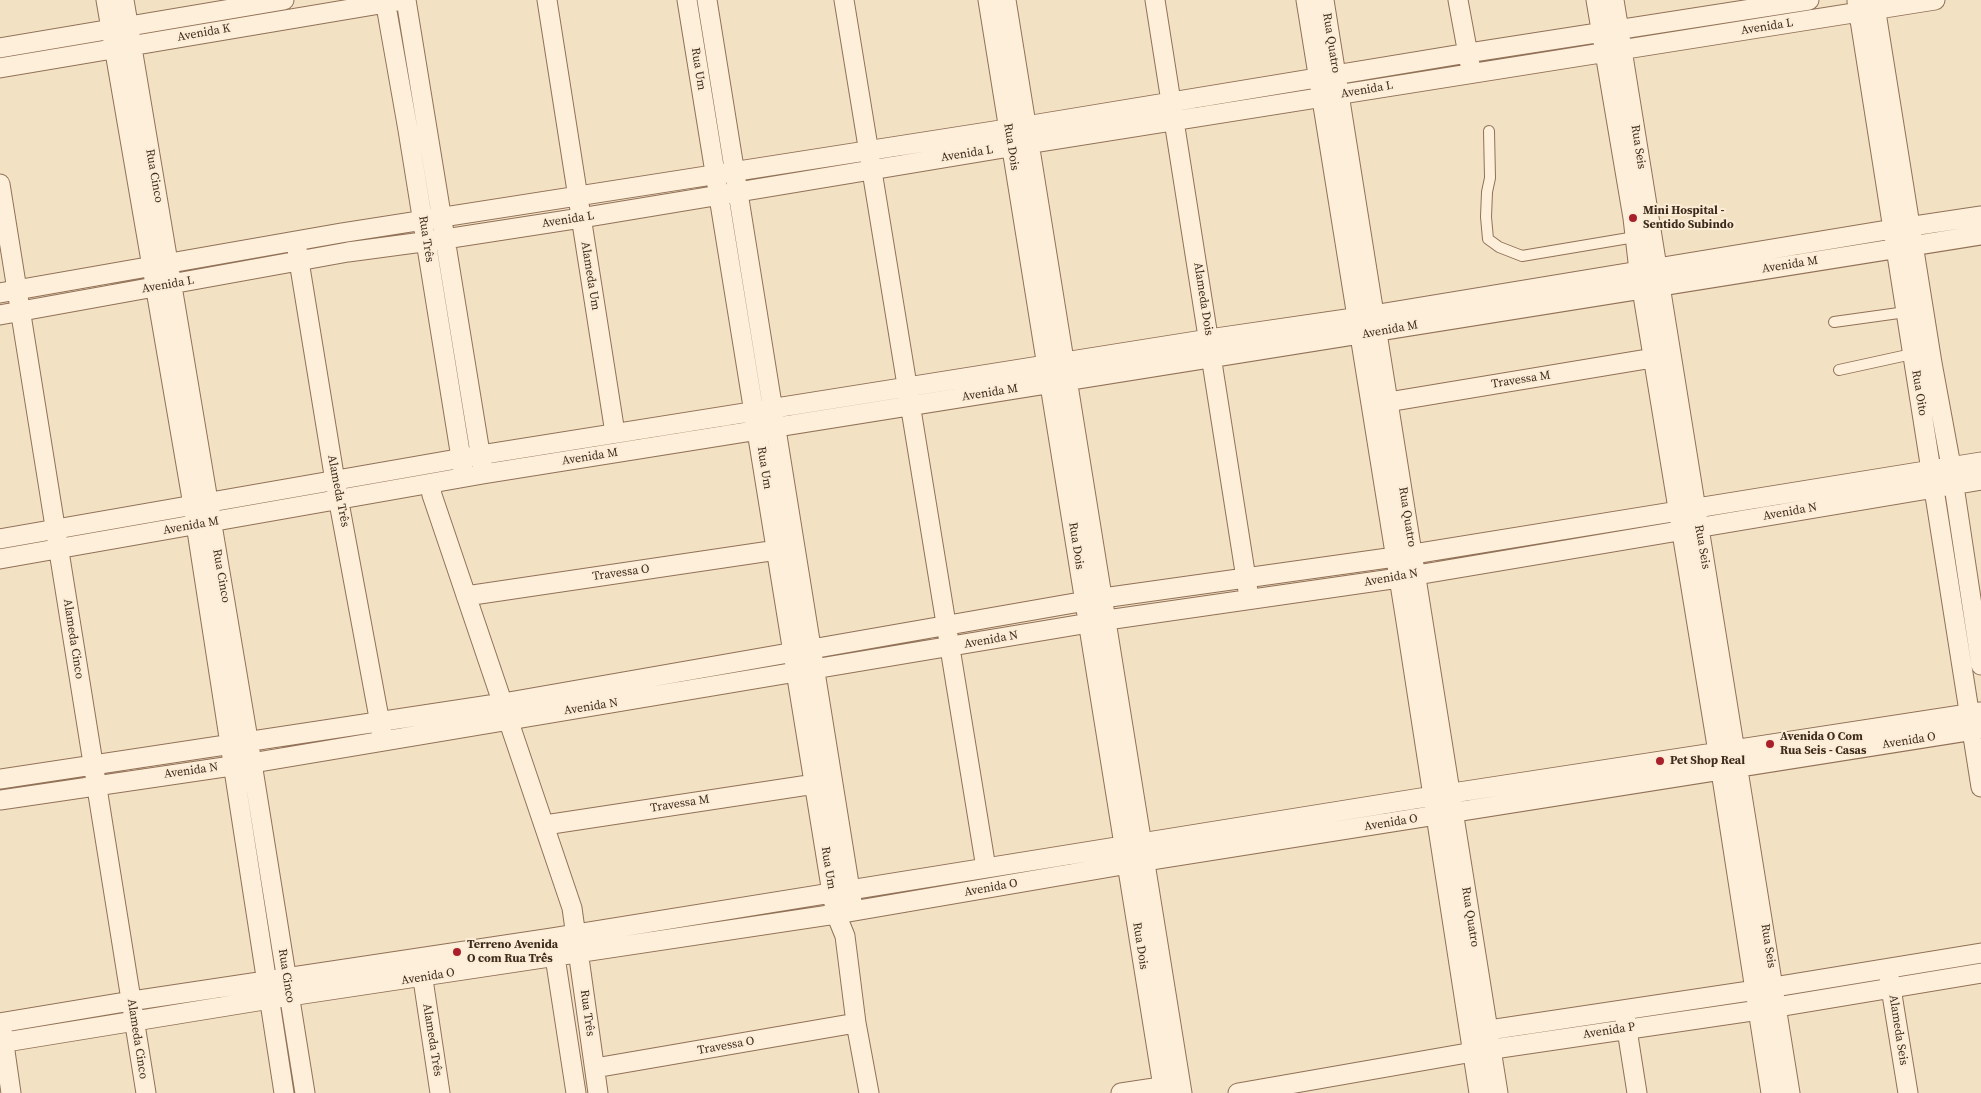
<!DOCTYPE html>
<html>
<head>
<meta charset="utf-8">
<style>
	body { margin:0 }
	canvas { display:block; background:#f3e1c4 }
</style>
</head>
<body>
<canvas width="1981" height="1093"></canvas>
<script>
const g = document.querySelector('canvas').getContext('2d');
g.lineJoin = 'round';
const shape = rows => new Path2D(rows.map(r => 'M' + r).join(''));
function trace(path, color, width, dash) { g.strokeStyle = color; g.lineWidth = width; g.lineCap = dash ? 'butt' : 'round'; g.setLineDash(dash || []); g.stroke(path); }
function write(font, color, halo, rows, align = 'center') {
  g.font = font + ' "Source Serif 4",serif'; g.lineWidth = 4; g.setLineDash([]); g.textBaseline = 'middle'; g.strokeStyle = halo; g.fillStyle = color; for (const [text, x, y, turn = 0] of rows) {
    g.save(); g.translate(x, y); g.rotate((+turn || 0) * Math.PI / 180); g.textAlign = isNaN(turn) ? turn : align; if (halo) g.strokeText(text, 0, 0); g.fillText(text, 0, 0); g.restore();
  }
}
const lane = shape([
	[1489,131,1490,178,1487,192,1486,217,1488,239,1499,247,1522,256,1635,237],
	[1834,322,1906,312],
	[1839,370,1912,354]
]);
const street = shape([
	[106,0,193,505,284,1093],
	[124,0,252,763,305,1093],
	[385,0,408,130,463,470],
	[406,0,482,465],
	[547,0,615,433],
	[687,0,832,893,836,914,845,936,856,1023,869,1093],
	[707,0,852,902],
	[844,0,986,868],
	[988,0,1164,1093],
	[1006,0,1182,1093],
	[1155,0,1248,591],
	[1306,0,1405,615,1479,1093],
	[1324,0,1498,1093],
	[1458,0,1470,65],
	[1596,0,1633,218,1639,271,1718,752,1771,1093],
	[1614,0,1790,1093],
	[1874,0,1932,363,1951,466,1981,665],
	[1857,1,1981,787],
	[0,48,284,0],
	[0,68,398,1],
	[0,184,146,1093],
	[297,249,335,481,382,734],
	[0,293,341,233,1026,126,1468,53,1809,0],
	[0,315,348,252,445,239,581,218,1034,143,1935,0],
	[1376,404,1653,358],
	[430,484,432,495,572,908,598,1093],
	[0,539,480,455,1209,339,1374,315,1893,229,1981,216],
	[0,559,483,474,1981,235],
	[466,596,777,550],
	[0,779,503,703,1103,598,1395,557,1981,462],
	[0,800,252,763,1107,620,1399,578,1981,480],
	[545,825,815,784],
	[553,944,576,1093],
	[421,966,440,1093],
	[1889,976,1908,1093],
	[1625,1017,1637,1093],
	[0,1023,131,1001,552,938,1433,796,1981,712],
	[2,1030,11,1093],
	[1476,1032,1756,990,1981,953],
	[0,1043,270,999,836,914,1146,861,1981,729],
	[595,1068,856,1023],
	[1121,1093,1174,1085],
	[1238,1093,1473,1052,1759,1010,1981,973]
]);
trace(lane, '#917158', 12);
trace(street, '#917158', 21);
trace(lane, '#fdefd9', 10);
trace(street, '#fdefd9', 19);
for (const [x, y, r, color] of [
	[1633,218,5,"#a8202c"],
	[1770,744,5,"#a8202c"],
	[1660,761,5,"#a8202c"],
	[457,952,5,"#a8202c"]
]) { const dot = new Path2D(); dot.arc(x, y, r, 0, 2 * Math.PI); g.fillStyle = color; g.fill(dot); trace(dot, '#faecd5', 2); }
write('12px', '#3f2b1d', '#faecd5', [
	["Avenida L",1767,27,-9],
	["Avenida K",204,33,-10],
	["Rua Quatro",1331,43,81],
	["Rua Um",698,69,81],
	["Avenida L",1367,90,-10],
	["Rua Dois",1011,147,81],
	["Rua Seis",1638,147,81],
	["Avenida L",967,154,-9],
	["Rua Cinco",154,176,80],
	["Avenida L",568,220,-9],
	["Rua Três",426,239,81],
	["Avenida M",1790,265,-9],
	["Alameda Um",590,276,81],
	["Avenida L",168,285,-10],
	["Alameda Dois",1203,299,81],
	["Avenida M",1390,330,-10],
	["Travessa M",1521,380,-9],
	["Avenida M",990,393,-9],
	["Rua Oito",1919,393,81],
	["Avenida M",590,457,-9],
	["Rua Um",764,468,81],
	["Alameda Três",338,491,79],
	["Avenida N",1790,512,-10],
	["Rua Quatro",1407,517,81],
	["Avenida M",191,526,-10],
	["Rua Dois",1076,546,81],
	["Rua Seis",1702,547,80],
	["Travessa O",621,573,-8],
	["Rua Cinco",221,576,80],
	["Avenida N",1391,578,-10],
	["Alameda Cinco",73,639,81],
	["Avenida N",991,640,-10],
	["Avenida N",591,707,-9],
	["Avenida O",1909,741,-9],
	["Avenida N",191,771,-8],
	["Travessa M",680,804,-9],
	["Avenida O",1391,823,-9],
	["Rua Um",828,868,81],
	["Avenida O",991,888,-10],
	["Rua Quatro",1470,917,81],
	["Rua Dois",1140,946,81],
	["Rua Seis",1768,946,81],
	["Rua Cinco",286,976,81],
	["Avenida O",428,977,-9],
	["Rua Três",587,1013,82],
	["Alameda Seis",1898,1030,81],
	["Avenida P",1609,1031,-9],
	["Alameda Cinco",137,1039,81],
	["Alameda Três",432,1040,81],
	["Travessa O",726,1046,-10]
]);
write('bold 12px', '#3f2b1d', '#faecd5', [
	["Mini Hospital -",1643,211],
	["Sentido Subindo",1643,225],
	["Avenida O Com",1780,737],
	["Rua Seis - Casas",1780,751],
	["Pet Shop Real",1670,761],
	["Terreno Avenida",467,945],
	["O com Rua Três",467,959]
], 'left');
</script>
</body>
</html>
